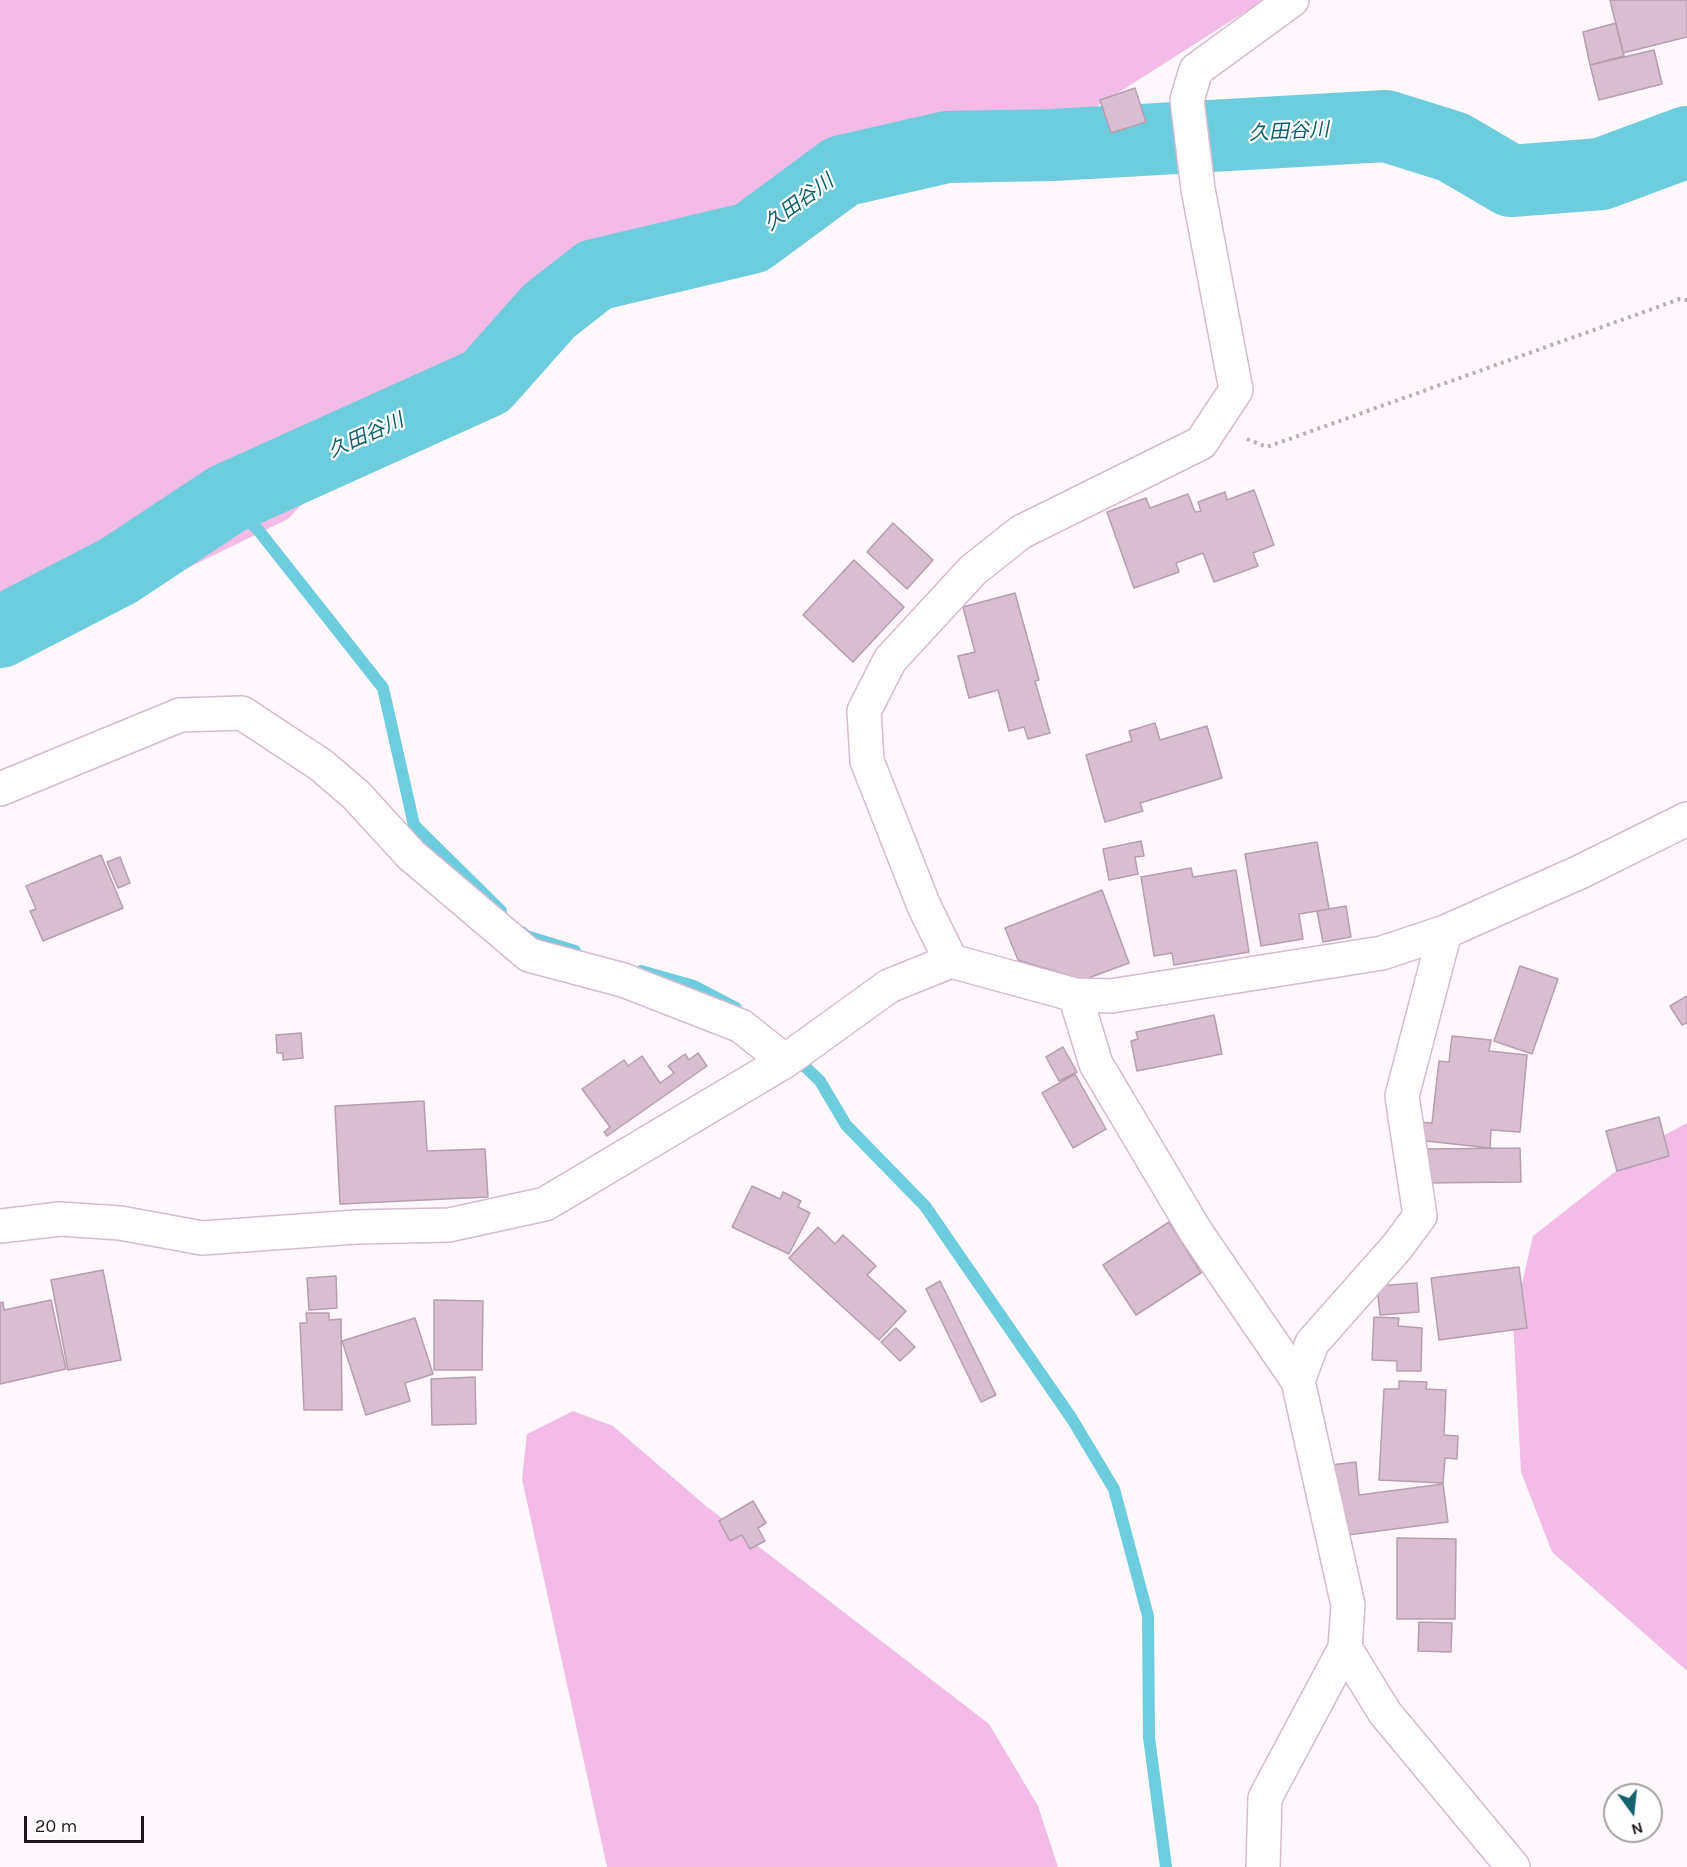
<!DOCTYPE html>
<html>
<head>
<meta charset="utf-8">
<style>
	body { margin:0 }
	#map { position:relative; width:1687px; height:1867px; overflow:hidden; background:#fef8fc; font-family:Karla,sans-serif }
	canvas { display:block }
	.north { position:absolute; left:1603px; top:1783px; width:60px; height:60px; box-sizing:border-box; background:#fff; border:2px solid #a5a1a4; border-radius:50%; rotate:165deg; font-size:16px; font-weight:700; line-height:24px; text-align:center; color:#1e151c }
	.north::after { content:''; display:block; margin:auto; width:21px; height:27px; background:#16616e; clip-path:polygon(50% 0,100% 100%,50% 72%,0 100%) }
	.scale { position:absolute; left:24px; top:1816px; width:120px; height:27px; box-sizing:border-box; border:3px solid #1e151c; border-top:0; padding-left:8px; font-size:18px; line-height:21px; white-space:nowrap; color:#1e151c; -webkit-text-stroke:4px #fff; paint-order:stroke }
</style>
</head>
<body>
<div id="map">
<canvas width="1687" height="1867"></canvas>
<div class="north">N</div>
<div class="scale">20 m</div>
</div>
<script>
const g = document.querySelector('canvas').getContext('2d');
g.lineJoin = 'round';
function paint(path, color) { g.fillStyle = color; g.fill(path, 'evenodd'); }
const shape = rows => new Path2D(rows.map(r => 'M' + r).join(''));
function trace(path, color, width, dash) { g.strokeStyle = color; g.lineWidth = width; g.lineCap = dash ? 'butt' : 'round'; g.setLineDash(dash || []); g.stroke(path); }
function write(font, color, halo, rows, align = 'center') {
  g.font = font + ' Karla,"Noto Sans JP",sans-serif'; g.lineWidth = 4.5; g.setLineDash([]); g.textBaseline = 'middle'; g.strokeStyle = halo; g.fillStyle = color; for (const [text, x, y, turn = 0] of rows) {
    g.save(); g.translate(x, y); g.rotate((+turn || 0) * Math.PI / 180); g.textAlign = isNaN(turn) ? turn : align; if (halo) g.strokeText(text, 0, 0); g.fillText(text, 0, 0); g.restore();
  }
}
paint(shape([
	[0,0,1264,0,1058,131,984,150,870,156,737,229,577,270,504,350,411,408,321,484,288,519,64,628,0,669],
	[1687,1123,1687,1671,1552,1552,1521,1472,1513,1322,1533,1236,1657,1139],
	[573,1411,613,1426,706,1506,989,1724,1038,1806,1058,1867,607,1867,522,1479,527,1434]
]), '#f3bbe5');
trace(shape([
	[227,499,259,531,383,688,414,825,501,911],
	[522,932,526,936,575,951],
	[641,971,694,986,736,1008],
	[795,1057,820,1081,846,1125,925,1206,1072,1419,1114,1489,1148,1616,1149,1737,1166,1867]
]), '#6eccdf', 12);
trace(shape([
	[0,632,118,571,227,499,486,382,549,311,595,275,751,238,842,171,947,147,1053,145,1386,126,1453,147,1511,181,1601,174,1687,142]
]), '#6eccdf', 72);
const building = shape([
	[1610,0,1687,0,1687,37,1623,53,1610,0],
	[1616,23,1624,56,1590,65,1583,32,1616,23],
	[1654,50,1662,84,1599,100,1590,65,1654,50],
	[1135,88,1146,122,1111,133,1100,100,1135,88],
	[1254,490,1274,545,1253,553,1258,566,1214,582,1203,553,1176,563,1179,572,1134,588,1107,512,1146,498,1150,508,1188,494,1195,512,1201,511,1198,502,1225,492,1227,500,1254,490],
	[893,523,933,560,907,589,867,552,893,523],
	[854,560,904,607,853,662,803,615,854,560],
	[1015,593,1039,680,1035,681,1050,733,1028,739,1024,727,1009,731,998,690,969,698,958,656,975,652,963,607,1015,593],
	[1155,723,1160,740,1207,726,1222,778,1140,803,1143,811,1105,822,1086,755,1132,741,1129,731,1155,723],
	[1141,841,1144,856,1135,857,1138,874,1109,880,1103,849,1141,841],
	[1317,842,1329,909,1299,914,1303,939,1261,946,1245,854,1317,842],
	[101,855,123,908,43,941,30,911,36,909,26,886,101,855],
	[120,857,130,883,118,888,107,862,120,857],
	[1191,868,1193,877,1236,870,1249,952,1174,965,1172,953,1154,956,1141,877,1191,868],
	[1102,890,1129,963,1083,980,1018,960,1005,928,1102,890],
	[1346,906,1351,937,1323,942,1317,911,1346,906],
	[1520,966,1558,979,1532,1054,1494,1041,1520,966],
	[1687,996,1687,1023,1682,1025,1670,1006,1687,996],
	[1214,1015,1222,1054,1137,1071,1131,1041,1138,1039,1136,1032,1214,1015],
	[301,1033,303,1058,283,1060,283,1053,277,1053,276,1035,301,1033],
	[1452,1036,1491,1040,1489,1051,1527,1055,1520,1132,1491,1130,1490,1148,1417,1140,1419,1122,1432,1123,1439,1061,1449,1062,1452,1036],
	[1063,1047,1077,1072,1059,1081,1046,1057,1063,1047],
	[698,1053,707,1066,607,1136,604,1132,610,1127,582,1089,624,1060,628,1066,642,1056,660,1083,674,1073,668,1066,685,1054,689,1060,698,1053],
	[1075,1074,1106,1129,1073,1148,1042,1093,1075,1074],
	[424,1101,427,1151,485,1149,488,1197,340,1204,335,1106,424,1101],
	[1659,1117,1669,1156,1617,1171,1606,1131,1659,1117],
	[1520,1148,1521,1182,1425,1183,1424,1149,1520,1148],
	[752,1186,780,1199,783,1192,801,1201,798,1207,810,1213,789,1254,732,1227,752,1186],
	[1169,1222,1201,1273,1136,1315,1103,1265,1169,1222],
	[818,1227,835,1244,843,1235,876,1266,867,1275,906,1311,879,1340,789,1258,818,1227],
	[1519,1267,1527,1328,1439,1340,1431,1278,1519,1267],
	[103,1270,121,1360,68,1370,51,1280,103,1270],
	[336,1276,337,1308,309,1310,307,1278,336,1276],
	[940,1281,996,1395,981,1402,926,1289,940,1281],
	[1417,1283,1419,1312,1380,1315,1377,1286,1417,1283],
	[51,1300,66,1369,0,1384,0,1303,3,1302,4,1310,51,1300],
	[434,1300,483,1301,482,1370,434,1370,434,1300],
	[306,1313,329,1313,329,1320,341,1319,342,1410,304,1410,300,1323,307,1323,306,1313],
	[1374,1317,1399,1318,1398,1326,1422,1328,1421,1371,1397,1371,1397,1361,1372,1360,1374,1317],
	[415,1318,433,1374,405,1383,410,1401,366,1415,342,1341,415,1318],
	[896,1328,915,1347,900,1361,881,1342,896,1328],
	[475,1377,476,1424,432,1425,431,1379,475,1377],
	[1399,1381,1427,1382,1426,1389,1446,1390,1444,1435,1458,1436,1457,1459,1445,1458,1443,1483,1379,1480,1384,1389,1399,1389,1399,1381],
	[1356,1462,1359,1495,1443,1484,1448,1522,1340,1536,1331,1465,1356,1462],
	[753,1501,766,1523,758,1528,765,1541,750,1549,742,1535,730,1541,719,1521,753,1501],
	[1397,1538,1456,1539,1455,1619,1397,1619,1397,1538],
	[1419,1622,1452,1623,1451,1652,1418,1651,1419,1622]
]);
paint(building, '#d8bed1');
trace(building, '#b69daf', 1.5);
const street = shape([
	[0,789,180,715,242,713,321,765,356,795,411,855,529,955,623,980,741,1026,785,1061],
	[951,961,924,906,867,761,864,711,890,660,973,570,1021,532,1201,443,1236,390,1198,189,1187,100,1196,70,1292,0],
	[1075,995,1096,1064,1196,1232,1298,1381,1348,1605,1345,1648,1265,1798,1263,1867],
	[0,1226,60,1219,120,1223,202,1238,356,1227,449,1225,545,1204,785,1061,889,986,951,961,1075,995,1111,996,1382,953,1445,932,1580,872,1687,819],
	[1298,1381,1312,1343,1397,1247,1420,1216,1402,1096,1445,932],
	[1345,1648,1385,1713,1513,1867]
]);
trace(street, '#d5bbce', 36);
trace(shape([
	[1247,439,1267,447,1680,299,1687,300]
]), '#b6afb4', 4, [3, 4.5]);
trace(street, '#fff', 33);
write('italic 20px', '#0d5e6c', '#fff', [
	["久田谷川",1289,132,-3],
	["久田谷川",799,203,-36],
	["久田谷川",366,436,-24]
]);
</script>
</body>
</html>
